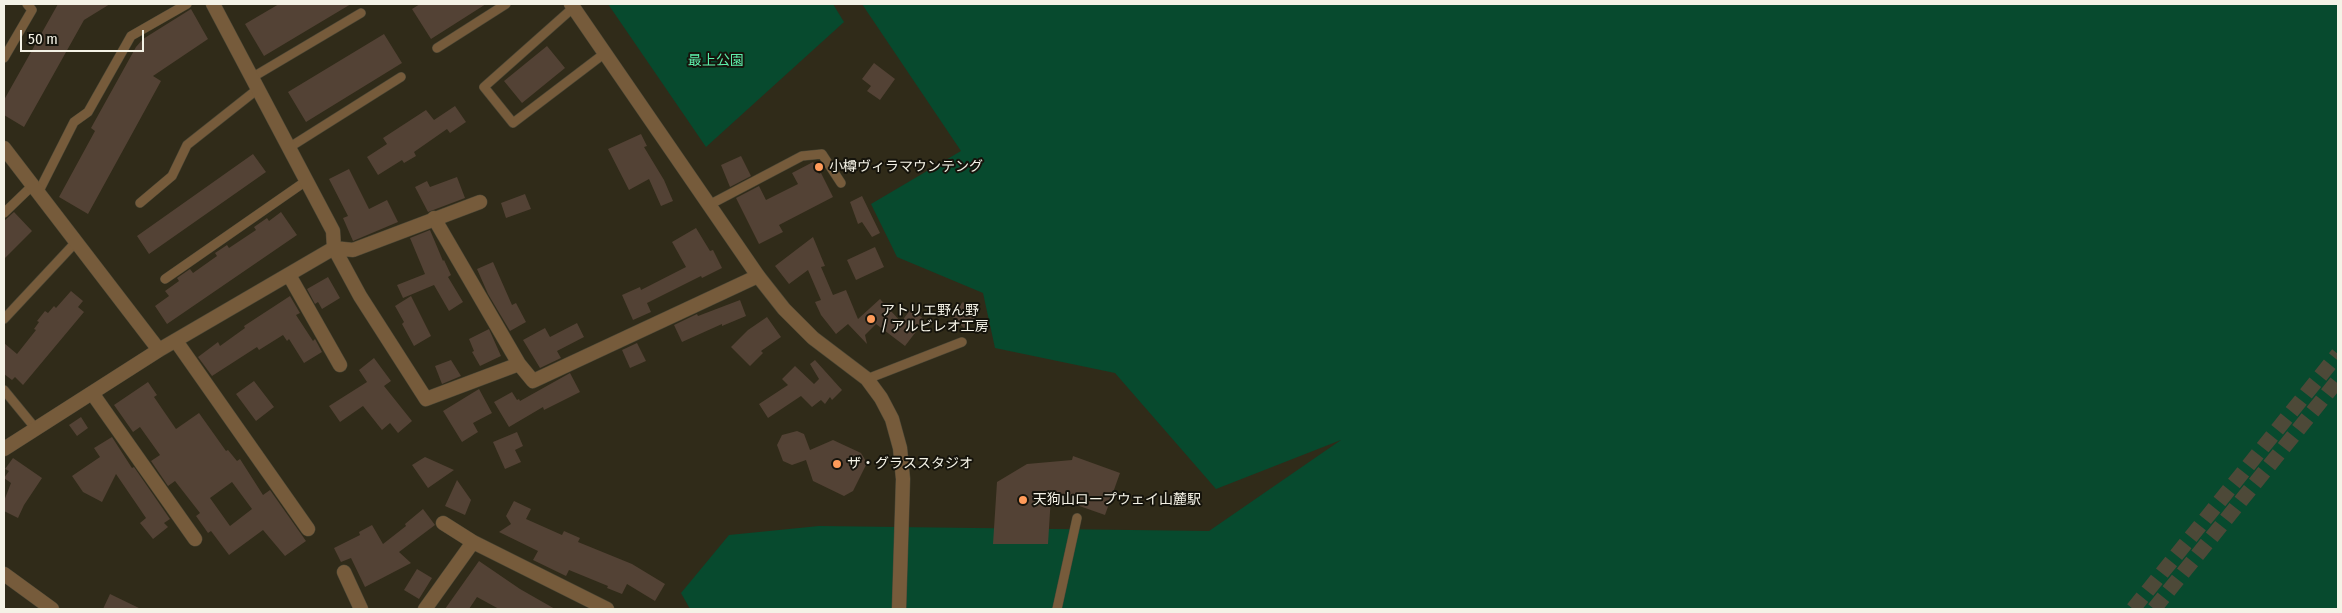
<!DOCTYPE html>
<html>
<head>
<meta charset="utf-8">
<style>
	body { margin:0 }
	#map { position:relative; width:2342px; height:613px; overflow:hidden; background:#302b19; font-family:"Fira Sans Condensed",sans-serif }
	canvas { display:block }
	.frame { position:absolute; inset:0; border:5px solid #f4f2e6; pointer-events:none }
	.scale { position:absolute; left:20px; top:30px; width:124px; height:22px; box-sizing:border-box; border:2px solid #f4f2e6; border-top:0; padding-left:6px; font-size:15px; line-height:18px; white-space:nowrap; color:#f4f2e6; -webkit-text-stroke:4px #16140c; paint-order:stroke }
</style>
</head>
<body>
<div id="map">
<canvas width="2342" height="613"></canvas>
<div class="frame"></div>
<div class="scale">50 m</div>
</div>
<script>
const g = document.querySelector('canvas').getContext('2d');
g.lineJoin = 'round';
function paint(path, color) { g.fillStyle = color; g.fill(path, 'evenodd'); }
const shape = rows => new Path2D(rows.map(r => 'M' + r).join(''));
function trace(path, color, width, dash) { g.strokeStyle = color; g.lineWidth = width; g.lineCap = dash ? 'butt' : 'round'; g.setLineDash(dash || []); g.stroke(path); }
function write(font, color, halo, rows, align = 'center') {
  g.font = font + ' "Fira Sans Condensed","Noto Sans JP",sans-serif'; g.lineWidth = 4; g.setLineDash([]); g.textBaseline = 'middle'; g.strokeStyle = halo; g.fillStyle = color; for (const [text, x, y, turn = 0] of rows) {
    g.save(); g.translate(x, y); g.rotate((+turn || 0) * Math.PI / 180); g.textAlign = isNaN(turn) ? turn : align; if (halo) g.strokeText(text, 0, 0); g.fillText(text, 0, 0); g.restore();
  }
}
paint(shape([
	[608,4,833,4,844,22,706,147],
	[862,4,2338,4,2338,609,690,609,681,593,729,535,819,526,1209,531,1341,440,1216,489,1115,373,995,348,983,293,897,257,871,204,961,151]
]), '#074a2e');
paint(shape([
	[58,4,110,4,84,20,24,127,4,115,4,100],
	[279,4,351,4,264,56,245,24],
	[420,4,486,4,431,39,412,9],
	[191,9,208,39,153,76,161,81,88,214,59,197,95,131,91,128,136,47,143,39],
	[384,34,402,63,306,122,288,92],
	[547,46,565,68,522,103,504,81],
	[874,63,895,79,880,100,867,91,871,86,862,79],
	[455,106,466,122,450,133,447,129,414,152,416,156,404,163,402,160,378,175,367,157,387,144,383,138,426,110,434,120],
	[641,134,647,146,644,147,664,180,673,201,661,206,649,179,629,190,608,149],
	[253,154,266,172,149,254,137,236],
	[741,156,751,176,730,187,721,165],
	[813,162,819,174,821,173,833,197,779,225,783,232,759,244,736,198,759,186,766,200,798,184,792,173],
	[349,169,369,209,387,200,398,222,353,241,343,218,348,216,329,179],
	[457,177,465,198,428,212,415,187,427,181,430,187],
	[525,194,531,209,506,218,501,203],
	[862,196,880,233,872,237,862,222,858,224,850,202],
	[14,212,32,231,4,259,4,221],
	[281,212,297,235,167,324,155,306,169,296,165,291,179,281,177,278,190,269,193,273,217,256,215,253,227,245,229,248,256,230,254,227,267,218,269,221],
	[696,228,710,251,713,250,722,268,702,278,701,276,647,303,651,312,633,320,622,295,640,287,641,290,686,267,672,242],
	[430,230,443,261,444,260,451,275,448,277,463,302,449,311,434,285,403,298,397,285,425,274,410,238],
	[813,237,825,266,821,267,833,295,846,290,858,319,880,299,901,322,911,309,925,320,905,346,876,324,865,335,867,344,848,324,836,334,821,315,815,302,821,300,808,270,789,284,775,266],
	[875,247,884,267,856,280,847,260],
	[493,262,512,305,516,303,526,322,510,331,488,294,477,269],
	[328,277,340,298,322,309,318,302,315,304,307,289],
	[71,291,83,301,78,307,84,312,23,385,15,377,12,380,4,374,4,343,17,354,36,330,34,329,39,322,37,321,45,311,48,313,54,306,56,308],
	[290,296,300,313,296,315,313,341,315,339,322,352,304,363,289,339,287,341,283,335,259,350,257,347,212,376,198,357,218,342,220,346,245,328,244,326],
	[411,296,431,336,414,346,402,324,404,322,395,306],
	[740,300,746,316,722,326,722,324,682,342,674,325,697,314,698,316],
	[963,302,977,316,964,328,950,315],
	[767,317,781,337,761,351,763,353,750,366,731,347,748,330],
	[577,323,584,337,557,351,561,358,540,368,523,340,545,328,550,337],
	[489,329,501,356,480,366,472,352,474,351,469,339],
	[637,343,646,361,630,368,622,350],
	[374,358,391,381,384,386,412,421,398,433,390,423,382,430,363,406,340,422,329,406,367,382,359,370],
	[451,360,461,376,442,384,435,366],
	[815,360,842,390,832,400,830,397,825,404,821,400,812,407,801,396,768,418,759,404,788,385,782,379,795,366,814,384,819,379,810,364],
	[570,373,580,392,544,410,543,407,509,427,494,402,512,392,517,400,519,399,520,401],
	[254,381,274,407,256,421,236,394],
	[148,382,157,395,154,397,176,429,199,413,226,451,228,450,237,461,240,459,263,495,270,490,306,541,285,556,263,530,229,555,211,531,208,533,196,516,200,513,175,481,168,486,151,461,160,455,140,427,133,432,114,405],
	[232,482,252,509,230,526,210,498],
	[479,389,492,413,473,423,478,432,462,442,443,411],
	[81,417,88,428,77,436,69,425],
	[797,431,804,434,810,450,833,440,861,453,867,463,853,491,844,496,813,481,806,460,792,465,783,461,777,445,782,435],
	[517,432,523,446,515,450,521,462,505,469,493,442],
	[112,437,132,468,134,467,170,519,164,523,168,527,153,539,140,523,146,518,116,474,102,502,83,492,72,476,100,457,94,448],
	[1073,456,1120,473,1105,515,1051,496,1048,544,993,544,997,482,1027,464,1072,460],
	[425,457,454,470,428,488,412,465],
	[13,458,42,478,24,505,18,518,4,511,4,501,11,483,4,478,9,471,5,469],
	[457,480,471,500,465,515,445,506],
	[514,501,531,509,526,519,562,535,564,531,580,538,578,542,632,564,665,584,655,601,627,584,622,594,607,588,608,586,569,570,566,576,533,560,538,551,499,532,511,524,506,516],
	[423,509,435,525,399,552,411,563,365,587,351,558,341,562,334,548,360,535,359,532,372,525,383,544,406,526,405,524],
	[479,561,520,589,555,609,499,609,477,597,469,609,445,609],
	[417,569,432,578,419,599,404,590],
	[110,594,141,609,103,609]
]), '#534235');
trace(shape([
	[2133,609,2338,354],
	[2154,609,2338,380]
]), '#4d4938', 15, [15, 8]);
const service = shape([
	[574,7,484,87,513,123,605,53],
	[437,48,506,4],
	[4,58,32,10,27,4],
	[253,77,361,13],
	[290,147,401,77],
	[38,193,74,122,88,112,131,36,187,4],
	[140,203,172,176,187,145,259,88],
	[709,205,802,156,822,154,841,183],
	[4,213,32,186],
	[165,279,306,181],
	[4,319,75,243],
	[867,379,962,342],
	[4,390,36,429],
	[1057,609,1077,518]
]);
const minor = shape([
	[213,4,333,231,334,248,360,296,426,399,519,364,533,381,758,276],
	[4,148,159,350],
	[434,218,519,364],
	[289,275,340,365],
	[176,341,308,529],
	[92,393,195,539],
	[4,449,159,350,334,248,353,250,480,202],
	[443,523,473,542],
	[344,572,361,609],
	[4,574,52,609],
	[425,609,473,542,607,609]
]);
const tertiary = shape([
	[571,4,758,276,784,309,813,338,867,379,881,398,892,419,900,448,903,479,899,609]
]);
trace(service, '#4b4736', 10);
trace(minor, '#4b4736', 15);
trace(tertiary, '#4b4736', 15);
trace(service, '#765b3b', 9);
trace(minor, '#765b3b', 14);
trace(tertiary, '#765b3b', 14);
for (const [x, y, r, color] of [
	[819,167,5,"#ff9b5a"],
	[871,319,5,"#ff9b5a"],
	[837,464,5,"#ff9b5a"],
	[1023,500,5,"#ff9b5a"]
]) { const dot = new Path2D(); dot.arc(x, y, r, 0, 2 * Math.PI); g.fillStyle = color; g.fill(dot); trace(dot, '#16140c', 2); }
write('14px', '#5defab', '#16140c', [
	["最上公園",716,61]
]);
write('14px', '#f4f2e6', '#16140c', [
	["小樽ヴィラマウンテング",829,167],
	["アトリエ野ん野",881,311],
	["/ アルビレオ工房",881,327],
	["ザ・グラススタジオ",847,464],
	["天狗山ロープウェイ山麓駅",1033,500]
], 'left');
</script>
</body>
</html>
